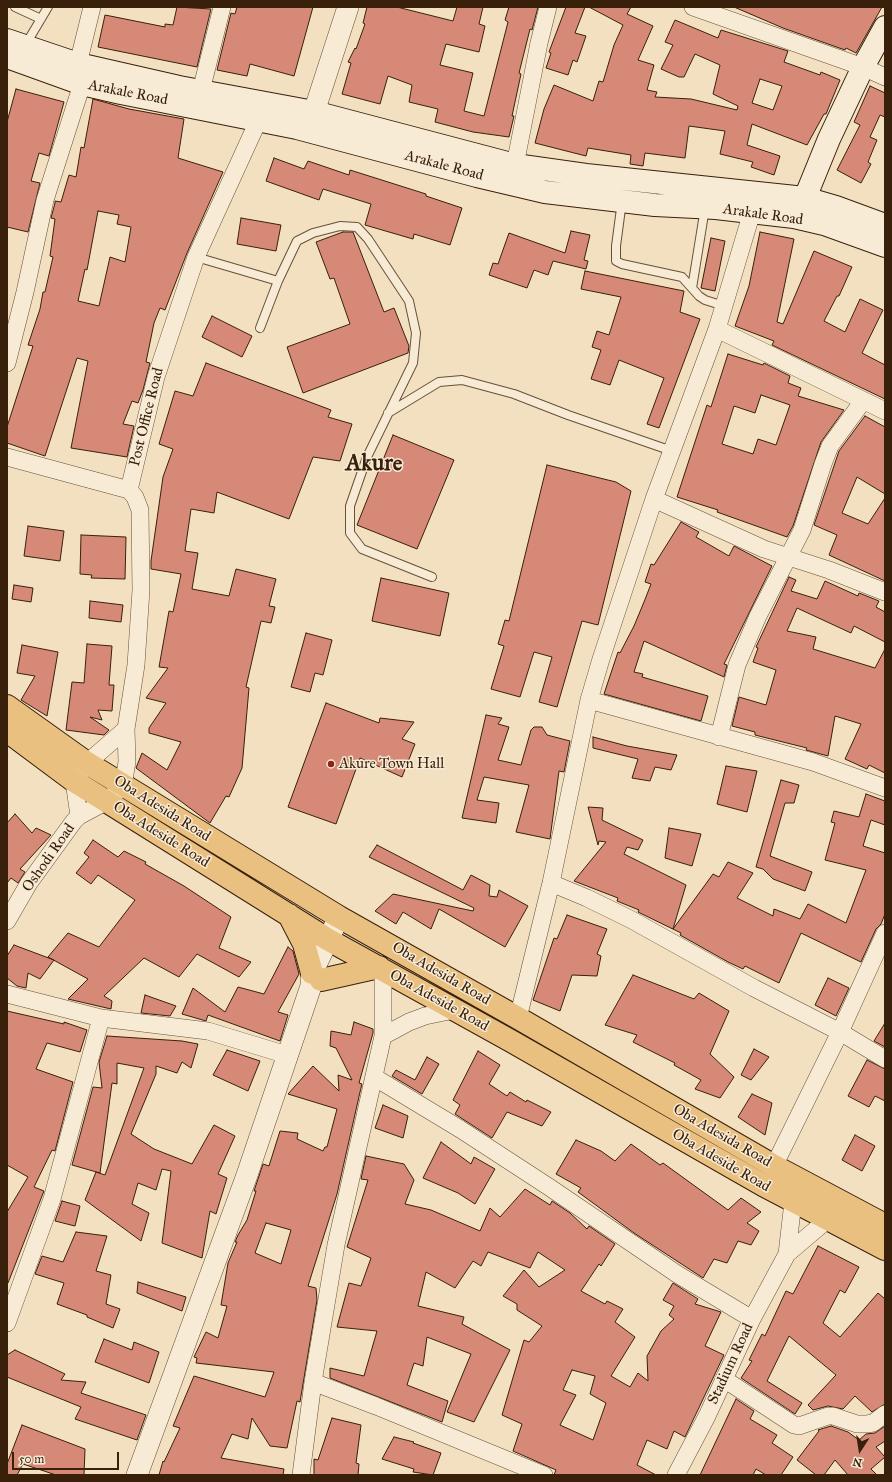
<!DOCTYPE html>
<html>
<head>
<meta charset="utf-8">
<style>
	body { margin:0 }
	#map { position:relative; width:892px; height:1482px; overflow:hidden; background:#f2e0c0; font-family:"IM FELL Great Primer",serif }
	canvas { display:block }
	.frame { position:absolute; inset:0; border:8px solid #39200b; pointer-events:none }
	.north { position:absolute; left:840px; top:1430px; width:40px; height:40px; -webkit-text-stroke:3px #f7ebd6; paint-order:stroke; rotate:192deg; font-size:11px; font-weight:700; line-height:16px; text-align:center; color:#39200b }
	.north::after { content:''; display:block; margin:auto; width:14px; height:18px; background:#39200b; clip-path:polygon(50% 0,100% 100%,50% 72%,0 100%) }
	.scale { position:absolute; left:12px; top:1452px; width:107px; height:18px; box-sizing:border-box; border:2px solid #39200b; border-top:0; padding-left:5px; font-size:12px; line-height:14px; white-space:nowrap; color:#39200b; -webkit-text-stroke:3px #f7ebd6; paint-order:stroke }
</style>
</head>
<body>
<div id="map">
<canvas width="892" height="1482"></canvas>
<div class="frame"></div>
<div class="north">N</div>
<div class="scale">50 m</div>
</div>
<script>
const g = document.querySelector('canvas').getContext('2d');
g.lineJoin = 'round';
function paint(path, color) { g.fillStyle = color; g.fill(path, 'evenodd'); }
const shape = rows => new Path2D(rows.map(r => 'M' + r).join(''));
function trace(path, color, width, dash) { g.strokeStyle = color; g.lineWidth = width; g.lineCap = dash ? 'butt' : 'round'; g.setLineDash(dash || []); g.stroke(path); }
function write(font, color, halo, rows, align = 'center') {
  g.font = font + ' "IM FELL Great Primer",serif'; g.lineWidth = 3; g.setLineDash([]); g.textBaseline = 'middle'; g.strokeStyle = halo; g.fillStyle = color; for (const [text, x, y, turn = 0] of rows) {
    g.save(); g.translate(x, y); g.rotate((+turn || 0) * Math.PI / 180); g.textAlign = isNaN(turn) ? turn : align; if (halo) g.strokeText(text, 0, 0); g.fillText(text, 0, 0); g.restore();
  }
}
const building = shape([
	[177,7,211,9,197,67,98,47,105,15,165,27,165,24,173,25,177,7],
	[237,7,313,7,294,76,250,64,247,76,217,70,231,13,235,14,237,7],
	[367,7,397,7,453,21,457,7,483,7,479,24,485,26,479,52,446,44,440,65,473,73,464,111,484,116,508,22,505,20,509,7,538,7,532,30,530,29,519,73,521,74,512,116,514,116,509,137,473,132,435,122,438,109,409,102,412,85,388,76,380,104,342,94,351,63,348,62,355,48,356,49,365,24,363,23,367,7],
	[566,7,585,7,575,33,586,36,577,62,573,60,568,75,546,68,551,53,549,52,566,7],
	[589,7,631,7,627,14,653,26,638,60,654,65,647,90,657,92,655,97,691,99,737,110,738,106,713,94,720,65,695,54,684,77,679,77,661,69,673,45,665,42,675,20,718,38,721,30,788,51,784,62,820,75,821,72,840,80,826,114,824,114,807,145,752,124,747,145,780,156,774,175,751,167,753,162,720,154,725,131,689,126,685,158,645,153,643,166,630,164,631,155,588,148,586,156,535,143,544,109,554,85,593,101,599,81,603,82,614,45,623,25,589,7],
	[760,79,782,86,773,110,752,103,760,79],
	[734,7,882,7,856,53,846,48,845,50,783,28,734,7],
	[870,86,885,93,885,117,880,115,870,137,877,140,868,162,871,164,861,183,837,170,860,125,854,122,870,86],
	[16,89,64,102,49,156,39,153,31,181,40,183,28,232,7,227,7,122,16,89],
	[93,99,129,109,184,119,178,158,223,172,187,253,165,310,160,308,154,323,146,362,150,363,143,390,138,403,132,401,123,424,134,426,127,457,71,448,88,361,77,358,45,456,7,443,7,427,33,346,28,345,40,309,43,292,45,292,53,257,50,256,55,219,51,218,55,203,55,201,61,202,69,175,76,177,81,147,84,148,93,99],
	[98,211,119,215,117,224,131,227,125,262,110,257,99,306,78,301,85,269,87,270,98,211],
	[274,158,304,169,308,161,349,175,350,170,426,194,426,196,462,208,450,245,414,234,413,239,365,225,371,204,323,189,319,200,266,181,274,158],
	[241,218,281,225,276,251,237,244,241,218],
	[571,231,590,235,584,260,588,261,586,269,553,261,548,275,534,270,527,288,489,275,493,263,498,264,509,233,565,253,571,231],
	[343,232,353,232,384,312,394,308,409,346,408,353,303,393,287,347,350,324,334,278,330,279,316,242,343,232],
	[760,232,794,239,777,322,783,324,814,251,852,267,839,296,837,296,824,321,845,332,860,299,883,310,862,353,885,365,885,399,772,345,774,341,735,326,749,286,760,232],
	[711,238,725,241,715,291,701,288,711,238],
	[585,271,684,291,680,312,700,319,659,428,647,424,664,378,619,360,610,385,591,379,601,350,592,347,597,331,609,335,621,297,581,289,585,271],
	[212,316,252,336,242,357,202,337,212,316],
	[728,354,763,365,764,363,790,376,788,383,801,388,798,396,844,410,821,442,793,526,787,537,717,512,718,510,677,497,707,405,711,407,728,354],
	[761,395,790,405,776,445,758,439,753,454,722,444,734,406,755,413,761,395],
	[206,363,331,410,328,417,352,424,340,461,313,457,289,519,217,492,214,513,191,509,185,551,198,553,192,589,229,596,236,569,276,579,269,606,275,607,271,623,261,621,246,687,249,688,242,768,229,797,226,796,210,823,136,768,142,753,167,770,181,742,149,733,149,728,166,703,146,698,168,668,159,667,169,611,173,612,181,574,151,569,151,561,163,477,173,449,159,444,175,391,193,396,206,363],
	[865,416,885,427,885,494,857,477,842,513,868,524,885,498,885,581,829,555,837,535,814,525,839,451,865,416],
	[393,435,454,460,417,549,357,525,393,435],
	[547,465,616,482,631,491,598,625,582,621,557,707,539,702,552,657,534,652,520,697,491,689,504,646,498,644,505,620,509,621,547,465],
	[681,522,699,532,696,537,729,556,734,546,772,566,724,664,727,665,724,677,644,641,634,672,643,674,642,677,708,696,701,721,604,694,618,652,620,653,634,626,644,602,651,584,645,582,651,564,654,565,681,522],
	[28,526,64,531,60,561,24,556,28,526],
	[81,535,126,537,125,579,91,578,92,575,80,574,81,535],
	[789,577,796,580,791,591,817,599,825,581,858,596,859,593,879,601,876,607,885,612,885,642,854,626,851,633,797,608,787,631,816,637,813,649,875,668,885,649,885,773,869,765,867,769,845,759,861,724,835,716,828,756,806,750,807,748,755,735,755,732,732,726,739,697,766,705,776,670,753,662,758,648,756,647,789,577],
	[381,578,449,593,440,636,372,621,381,578],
	[14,585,33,588,31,602,12,599,14,585],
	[90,601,123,605,121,622,89,618,90,601],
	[306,633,332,640,323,675,315,673,310,692,291,687,306,633],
	[87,644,112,646,109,685,114,685,112,711,98,710,102,720,90,717,109,730,104,735,66,730,72,682,84,683,87,644],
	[22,645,58,652,47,716,21,700,35,676,17,673,22,645],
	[326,703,379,723,380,718,414,722,402,739,415,744,402,777,360,758,336,824,288,807,326,703],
	[486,715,502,718,498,724,509,727,498,760,521,765,531,730,534,727,542,727,547,735,570,741,564,772,559,771,550,839,516,832,529,785,484,777,477,800,499,803,496,823,462,818,486,715],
	[593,737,627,746,677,755,671,770,655,767,650,781,632,778,638,759,593,748,593,737],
	[726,766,757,771,747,812,717,804,726,766],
	[781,780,799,785,794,803,785,803,770,856,812,872,805,891,773,879,763,869,756,867,781,780],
	[866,794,885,801,885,825,871,820,863,846,885,853,885,914,881,924,876,929,861,962,801,933,779,983,745,966,743,969,728,962,680,935,681,933,638,912,639,910,617,901,618,898,574,881,606,842,599,841,598,845,588,807,603,808,602,820,643,840,638,850,627,847,624,854,686,885,673,929,713,874,719,877,728,862,753,873,737,898,773,916,774,909,800,919,808,904,846,923,866,870,825,860,835,823,831,822,834,811,859,817,866,794],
	[15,814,32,833,36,828,51,835,20,869,25,872,18,883,11,878,7,883,7,823,15,814],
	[669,828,701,834,692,866,665,858,669,828],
	[93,840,118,857,124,851,146,862,145,864,184,886,231,917,219,948,251,962,239,977,197,954,179,977,144,958,104,996,112,1001,111,1009,68,999,88,979,48,957,68,933,99,947,135,900,98,875,91,884,76,873,89,857,84,853,93,840],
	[377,845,463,890,471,875,490,885,489,896,497,897,499,890,528,906,505,947,439,909,431,929,403,912,396,924,375,911,393,894,473,911,474,908,369,857,377,845],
	[567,915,607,929,597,954,601,956,597,976,572,975,560,1011,533,1000,554,938,557,939,567,915],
	[14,945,54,960,40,979,28,973,26,988,17,986,7,978,7,956,14,945],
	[288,947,293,951,299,974,278,1012,288,1015,280,1041,208,1015,206,1021,182,1014,193,988,225,1012,238,987,264,994,288,947],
	[633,975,694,999,699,993,729,1011,710,1054,734,1077,720,1098,695,1089,701,1080,674,1065,675,1063,633,1042,637,1035,605,1025,633,975],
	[828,978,849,988,836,1016,815,1005,828,978],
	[145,995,176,1006,170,1016,141,1013,145,995],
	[7,1011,64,1024,64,1022,87,1030,80,1052,47,1043,36,1069,73,1082,55,1151,52,1150,34,1187,44,1191,42,1196,8,1283,7,1282,7,1212,28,1177,7,1165,7,1011],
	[354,1022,373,1029,373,1033,359,1083,362,1084,360,1092,337,1194,308,1286,316,1288,317,1300,300,1402,297,1401,287,1448,270,1446,252,1418,248,1439,232,1434,221,1458,284,1469,283,1475,159,1475,163,1461,164,1462,180,1428,173,1426,194,1376,265,1397,274,1372,196,1363,197,1358,194,1357,206,1332,218,1338,227,1306,221,1305,228,1263,237,1242,235,1242,238,1235,247,1220,256,1191,254,1191,263,1164,269,1166,280,1131,298,1133,297,1139,323,1151,325,1147,327,1147,337,1109,288,1094,313,1066,339,1091,338,1075,352,1080,336,1048,330,1046,331,1031,351,1035,354,1022],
	[266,1223,291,1230,281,1264,255,1253,266,1223],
	[885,1023,885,1047,874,1041,885,1023],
	[107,1036,182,1041,198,1044,191,1068,182,1062,177,1073,156,1066,156,1074,131,1134,154,1149,192,1164,214,1125,235,1136,218,1174,227,1178,216,1214,210,1211,202,1258,162,1243,171,1171,162,1169,156,1190,138,1183,132,1204,149,1213,141,1241,85,1200,96,1172,105,1175,144,1068,117,1063,117,1084,112,1083,100,1173,72,1165,93,1087,102,1088,99,1062,107,1036],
	[754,1049,769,1057,751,1080,741,1075,754,1049],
	[227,1050,260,1061,248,1091,213,1075,227,1050],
	[478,1051,500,1065,489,1084,507,1096,510,1092,526,1102,527,1100,551,1112,542,1126,507,1112,492,1138,455,1114,460,1105,453,1100,478,1051],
	[427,1057,439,1064,422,1094,392,1076,396,1070,415,1080,427,1057],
	[867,1060,885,1069,885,1101,875,1096,869,1107,848,1096,867,1060],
	[752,1094,772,1103,765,1135,738,1117,752,1094],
	[383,1105,408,1116,403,1138,375,1128,383,1105],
	[855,1135,875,1146,862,1171,842,1160,855,1135],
	[576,1140,601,1151,615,1161,631,1144,660,1165,663,1163,728,1210,741,1198,761,1212,747,1223,759,1231,751,1245,738,1241,727,1263,714,1259,703,1278,634,1233,578,1192,581,1188,556,1174,576,1140],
	[441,1142,471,1164,474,1157,495,1169,475,1204,458,1193,423,1178,441,1142],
	[366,1156,404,1164,414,1180,405,1204,431,1210,480,1231,490,1208,500,1217,525,1189,550,1205,552,1201,570,1213,587,1229,589,1226,615,1244,601,1266,599,1264,581,1291,605,1304,607,1301,623,1309,615,1322,635,1337,611,1376,630,1387,638,1373,648,1381,647,1356,661,1331,674,1319,669,1315,674,1306,663,1300,673,1283,698,1299,695,1304,721,1312,705,1346,724,1355,685,1437,674,1431,667,1449,647,1440,637,1465,656,1475,554,1475,556,1470,513,1451,522,1424,502,1415,524,1340,529,1342,542,1326,517,1310,517,1304,503,1296,524,1270,539,1287,565,1270,538,1252,530,1268,488,1252,481,1266,473,1261,455,1288,426,1272,418,1306,464,1317,462,1324,510,1350,474,1422,447,1412,471,1354,427,1337,423,1366,414,1363,407,1385,448,1401,442,1422,330,1378,330,1368,364,1376,377,1331,337,1327,349,1283,361,1286,371,1258,347,1247,368,1180,361,1179,366,1156],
	[572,1370,595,1376,590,1394,606,1403,593,1440,560,1425,576,1395,563,1390,572,1370],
	[62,1201,80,1206,75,1226,55,1221,62,1201],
	[76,1232,107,1236,96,1271,111,1275,106,1304,120,1309,113,1328,87,1317,87,1315,57,1304,64,1283,35,1274,42,1256,63,1262,76,1232],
	[818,1246,859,1267,845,1293,840,1290,823,1323,840,1337,878,1293,885,1299,885,1404,872,1412,855,1396,843,1409,828,1406,813,1410,808,1405,836,1375,789,1336,767,1381,802,1403,795,1414,741,1378,752,1361,749,1360,762,1334,765,1336,786,1291,793,1294,818,1246],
	[138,1282,186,1297,182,1311,137,1293,138,1282],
	[104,1339,132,1350,134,1342,159,1352,149,1383,95,1362,104,1339],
	[15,1350,65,1374,61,1380,86,1382,81,1393,146,1415,137,1440,75,1419,81,1407,7,1377,7,1355,15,1350],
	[736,1399,754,1411,750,1419,777,1435,772,1443,793,1457,781,1475,766,1475,756,1469,753,1475,700,1475,736,1399],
	[332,1418,361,1425,356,1463,359,1464,358,1475,314,1475,314,1459,318,1460,332,1418],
	[22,1425,85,1449,84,1475,56,1475,23,1464,17,1475,7,1475,7,1464,22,1425],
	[831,1426,848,1432,859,1440,866,1434,875,1433,885,1426,885,1441,876,1447,885,1457,871,1469,877,1475,848,1475,835,1460,824,1475,816,1475,797,1460,819,1431,818,1430,831,1426],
	[394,1437,414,1442,413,1443,441,1453,433,1475,413,1472,414,1469,382,1459,394,1437]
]);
paint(building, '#d58976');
trace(building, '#39200b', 1);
const service = shape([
	[15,7,41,19],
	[26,44,48,7],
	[622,201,616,246,616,261,622,264,682,277,699,296,705,300,724,306],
	[196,257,278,281],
	[692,288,705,208],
	[260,328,278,281,297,241,313,233,340,226,357,227,368,239,409,301,416,333,413,363,367,457,350,506,350,533,362,549,432,577],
	[388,413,439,382,462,380,514,394,568,415,672,451]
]);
const minor = shape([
	[693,7,863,67,885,77],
	[78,64,92,7],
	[201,91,222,7],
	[515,165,539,43,548,7],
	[717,329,885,411],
	[7,363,25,292,45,200,82,84],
	[7,457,129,490],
	[654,499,764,549,829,570,885,592],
	[589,700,813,762,885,788],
	[719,737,737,665,758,616,802,530,823,464,830,446,863,401],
	[79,816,74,781,87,763,126,729],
	[551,883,587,898,630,919,754,988,840,1032,885,1059],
	[7,921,29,883,74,821,79,816,107,801,123,785,127,762,126,729,136,665,141,590,140,510,135,497,129,490,156,377,196,257,259,119],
	[7,994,101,1018,208,1031,287,1055],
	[518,1018,551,883,589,700,601,659,654,499,717,329,752,212],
	[383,1036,409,1022,425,1016,454,1010],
	[374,1077,460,1129,549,1187,677,1274,752,1319],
	[774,1166,840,1032,885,933],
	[787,1254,793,1202],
	[7,1323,52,1199,101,1018],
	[724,1379,794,1425,799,1426,828,1416,833,1416,857,1424,867,1424,873,1423,885,1414],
	[313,1382,376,1406,544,1475],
	[301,1475,313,1382,336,1245,383,1036,383,969],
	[676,1475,707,1416,752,1319,787,1254,827,1220]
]);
const tertiary = shape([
	[314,112,348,7],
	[137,1475,247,1175,311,986,312,973,339,917]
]);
const secondary = shape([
	[7,40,78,64,179,87,314,112,515,165,586,175,805,198,836,207,885,225],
	[7,57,82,84,121,93,297,128,477,176,545,192,655,205,716,208,794,217,824,224,885,246],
	[805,198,829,139,863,67,885,27]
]);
const primary = shape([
	[7,706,87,763,339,917,518,1018,774,1166,885,1225],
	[7,731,74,781,327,939,511,1041,763,1185,885,1249],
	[289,915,304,944,312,973],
	[321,980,379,967]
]);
trace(service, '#675038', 10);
trace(minor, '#675038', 18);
trace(tertiary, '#675038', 22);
trace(secondary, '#39200b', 24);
trace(primary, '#39200b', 24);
trace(service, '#f7ebd6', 8);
trace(minor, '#f7ebd6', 17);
trace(tertiary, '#f7ebd6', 21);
trace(secondary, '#f7ebd6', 22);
trace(primary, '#e9c080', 22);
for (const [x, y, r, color] of [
	[331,764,4,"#8f2418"]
]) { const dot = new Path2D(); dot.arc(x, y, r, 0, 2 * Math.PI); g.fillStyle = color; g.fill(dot); trace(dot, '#f7ebd6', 1.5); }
write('15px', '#39200b', '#f7ebd6', [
	["Arakale Road",128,93,11],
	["Arakale Road",444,166,15],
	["Arakale Road",763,215,8],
	["Post Office Road",147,417,-76],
	["Oba Adesida Road",162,809,32],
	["Oba Adeside Road",161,835,32],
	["Oshodi Road",49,858,-55],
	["Oba Adesida Road",441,974,30],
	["Oba Adeside Road",439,1001,29],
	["Oba Adesida Road",722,1136,30],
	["Oba Adeside Road",721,1161,30],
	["Stadium Road",731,1364,-65]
]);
write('15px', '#39200b', '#f7ebd6', [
	["Akure Town Hall",339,764]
], 'left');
write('bold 23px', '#39200b', '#f7ebd6', [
	["Akure",374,464]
]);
</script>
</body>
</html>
